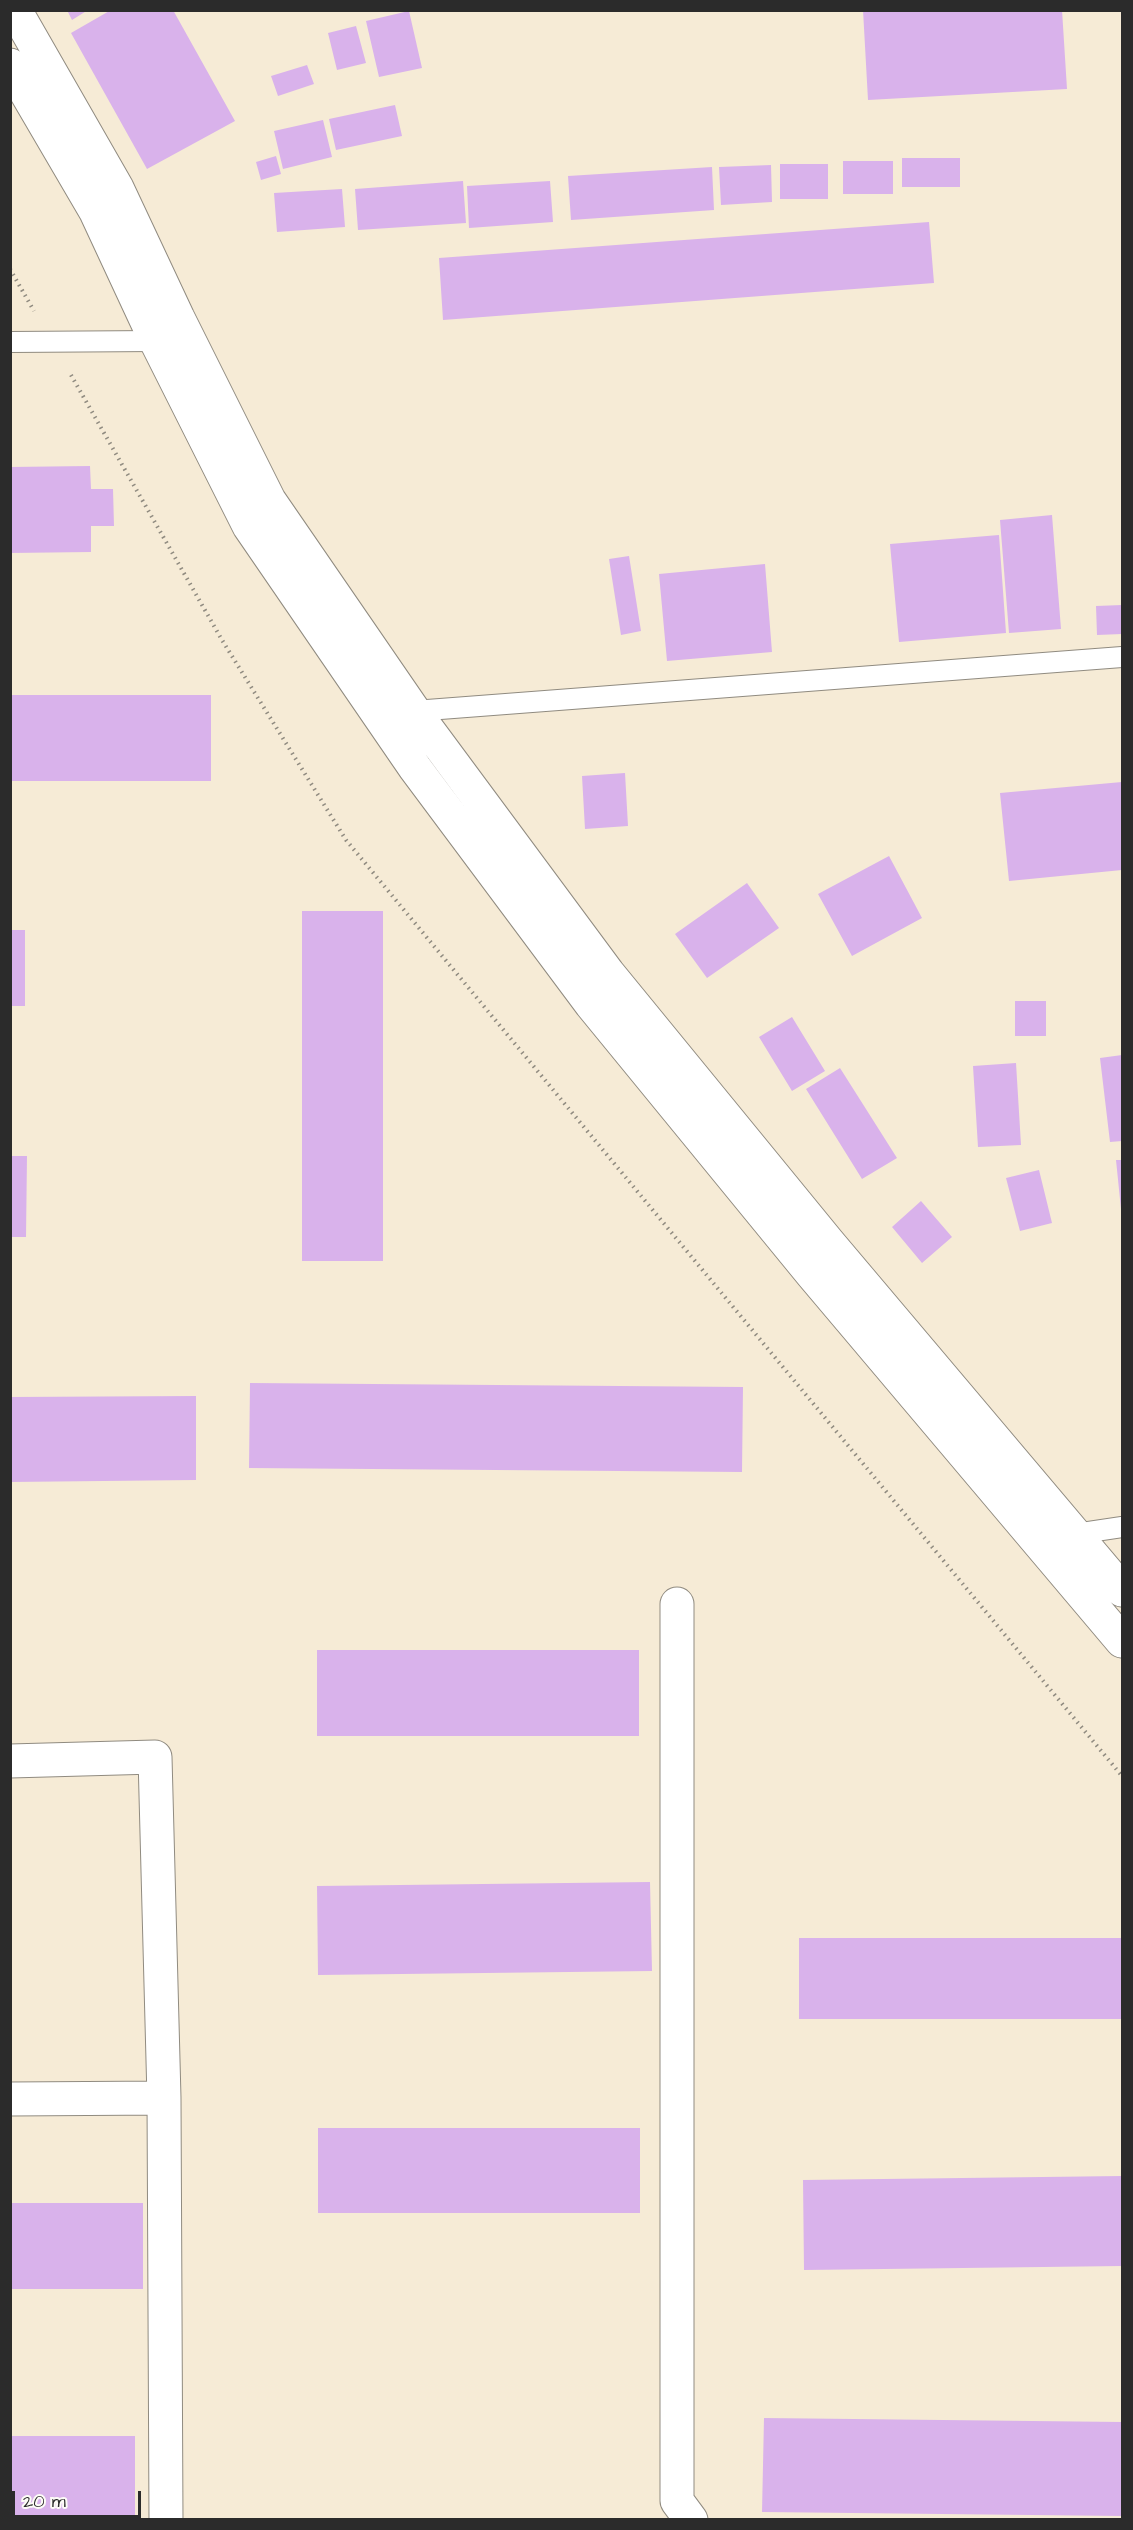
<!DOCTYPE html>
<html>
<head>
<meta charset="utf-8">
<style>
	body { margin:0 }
	#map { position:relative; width:1133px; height:2530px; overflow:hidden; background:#f6ebd6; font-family:"Architects Daughter",sans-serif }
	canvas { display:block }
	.frame { position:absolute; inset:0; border:12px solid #2b2b2b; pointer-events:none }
	.scale { position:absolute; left:12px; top:2491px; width:129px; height:27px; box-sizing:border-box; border:3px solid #2b2b2b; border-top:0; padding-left:8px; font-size:18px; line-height:21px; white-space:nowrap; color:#2b2b2b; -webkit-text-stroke:4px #fdfcf7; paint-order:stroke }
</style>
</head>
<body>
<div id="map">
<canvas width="1133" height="2530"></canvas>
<div class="frame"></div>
<div class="scale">20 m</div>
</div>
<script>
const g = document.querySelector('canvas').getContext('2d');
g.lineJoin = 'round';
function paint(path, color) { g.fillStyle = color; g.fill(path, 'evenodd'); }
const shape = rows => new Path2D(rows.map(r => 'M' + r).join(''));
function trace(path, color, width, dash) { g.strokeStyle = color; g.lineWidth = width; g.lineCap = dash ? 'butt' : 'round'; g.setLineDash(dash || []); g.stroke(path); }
paint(shape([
	[67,10,88,10,72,20],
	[111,10,173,10,235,121,147,169,71,33],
	[863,10,1062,10,1067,89,868,100],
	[409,11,422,68,379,77,366,21],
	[356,26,366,63,337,70,328,33],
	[307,65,314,84,278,96,271,76],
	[395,105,402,136,336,150,329,119],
	[323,120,332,157,283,169,274,131],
	[276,156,281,174,261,180,256,162],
	[902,158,960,158,960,187,902,187],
	[843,161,893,161,893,194,843,194],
	[780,164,828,164,828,199,780,199],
	[771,165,772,202,721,205,719,167],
	[712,167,714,210,571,220,568,176],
	[463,181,466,223,358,230,355,189],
	[550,181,553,222,469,228,467,186],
	[342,189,345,227,277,232,274,193],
	[929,222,934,283,443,320,439,258],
	[90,466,91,489,113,489,114,526,91,526,91,552,10,553,10,467],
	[1052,515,1061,629,1009,633,1000,520],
	[999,535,1006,633,899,642,890,544],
	[629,556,641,631,621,635,609,559],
	[765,564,772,652,667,661,659,574],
	[1122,605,1122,634,1097,635,1096,606],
	[10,695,211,695,211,781,10,781],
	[625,773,628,826,585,829,582,776],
	[1122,782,1122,870,1009,881,1000,793],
	[889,856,922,918,852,956,818,894],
	[747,883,779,928,707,978,675,934],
	[302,911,383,911,383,1261,302,1261],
	[10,930,25,930,25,1006,10,1006],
	[1015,1001,1046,1001,1046,1036,1015,1036],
	[792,1017,825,1071,792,1091,759,1037],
	[1122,1055,1122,1141,1110,1142,1100,1058],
	[1016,1063,1021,1145,978,1147,973,1066],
	[840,1068,897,1158,862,1179,806,1089],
	[10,1156,27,1156,26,1237,10,1237],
	[1116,1160,1122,1160,1122,1208,1121,1209],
	[1039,1170,1052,1223,1020,1231,1006,1178],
	[921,1201,952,1237,922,1263,892,1227],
	[250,1383,743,1387,742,1472,249,1468],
	[196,1396,196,1480,10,1482,10,1397],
	[317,1650,639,1650,639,1736,317,1736],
	[650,1882,652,1971,318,1975,317,1886],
	[799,1938,1122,1938,1122,2019,799,2019],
	[318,2128,640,2128,640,2213,318,2213],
	[1122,2176,1122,2266,804,2270,803,2180],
	[10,2203,143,2203,143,2289,10,2289],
	[764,2418,1122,2422,1122,2516,762,2512],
	[10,2436,135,2436,135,2518,10,2518]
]), '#d9b2eb');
const lane = shape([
	[10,342,156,341],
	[414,711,1122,657],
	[1075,1534,1122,1527]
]);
const street = shape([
	[677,1604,677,2501,691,2520],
	[10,1761,155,1757,164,2098,166,2520],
	[10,2099,164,2098]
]);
const secondary = shape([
	[15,10,117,188,178,318,269,500,414,711,608,973,828,1242,1122,1590],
	[10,65,96,212,156,341,249,526,415,768,591,1004,812,1274,1122,1641]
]);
trace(lane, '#908b80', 22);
trace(street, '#908b80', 35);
trace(secondary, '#908b80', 35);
trace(shape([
	[10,269,34,311],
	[71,375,222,640,346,840,1122,1776]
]), '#908b80', 4, [1.5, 4.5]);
trace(lane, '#fff', 20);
trace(street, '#fff', 33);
trace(secondary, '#fff', 33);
</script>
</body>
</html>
